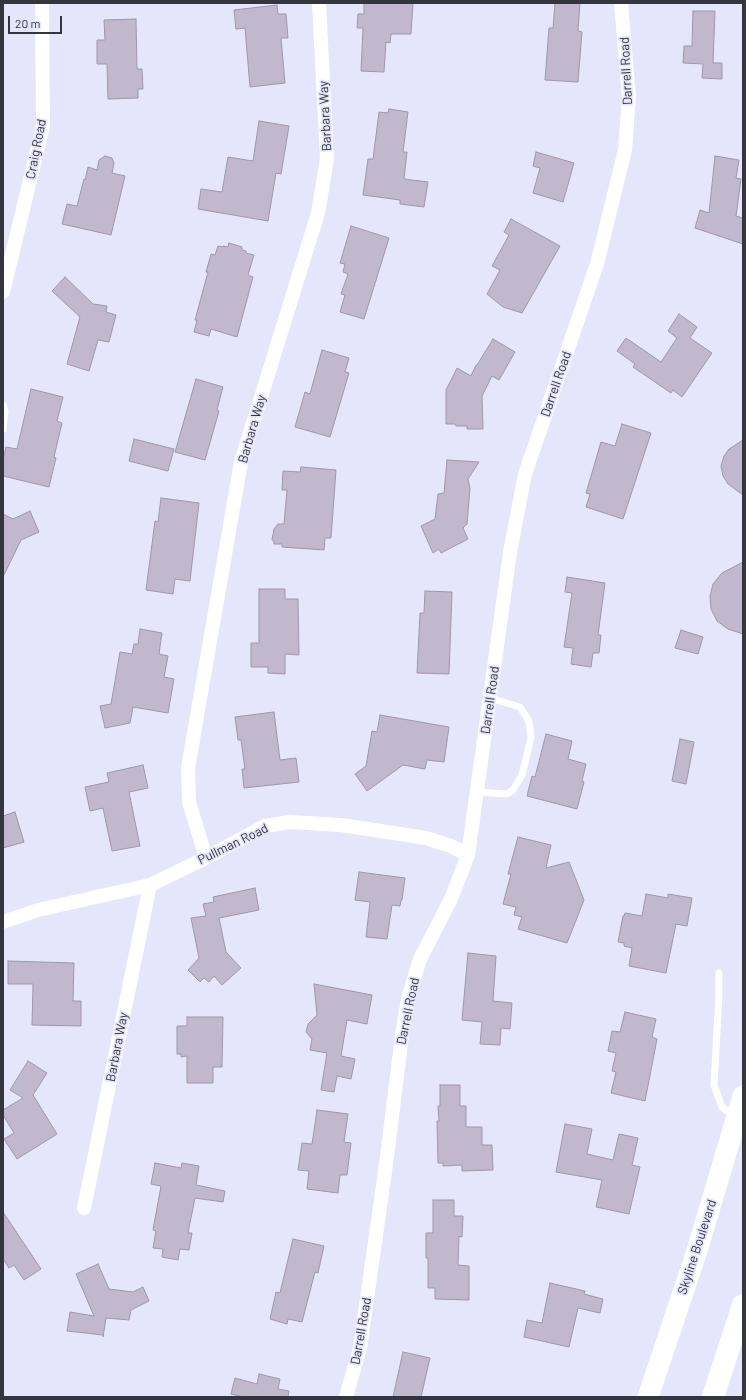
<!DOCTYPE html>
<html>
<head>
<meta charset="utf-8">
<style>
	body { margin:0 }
	#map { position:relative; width:746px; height:1400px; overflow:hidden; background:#e5e6fc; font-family:Barlow,sans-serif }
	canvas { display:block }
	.frame { position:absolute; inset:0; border:4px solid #35353d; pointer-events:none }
	.scale { position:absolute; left:8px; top:16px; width:54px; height:18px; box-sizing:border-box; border:2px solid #35353d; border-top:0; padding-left:5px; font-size:12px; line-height:14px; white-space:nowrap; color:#35353d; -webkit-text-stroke:3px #e5e6fc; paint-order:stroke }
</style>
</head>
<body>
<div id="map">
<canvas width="746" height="1400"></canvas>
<div class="frame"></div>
<div class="scale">20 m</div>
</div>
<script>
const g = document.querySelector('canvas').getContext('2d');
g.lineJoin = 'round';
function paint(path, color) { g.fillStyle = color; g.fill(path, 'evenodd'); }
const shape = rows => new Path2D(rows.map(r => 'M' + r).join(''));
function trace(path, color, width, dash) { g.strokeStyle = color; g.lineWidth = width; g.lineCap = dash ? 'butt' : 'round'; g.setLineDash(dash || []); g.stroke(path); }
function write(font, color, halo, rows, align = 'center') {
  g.font = font + ' Barlow,sans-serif'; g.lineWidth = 3.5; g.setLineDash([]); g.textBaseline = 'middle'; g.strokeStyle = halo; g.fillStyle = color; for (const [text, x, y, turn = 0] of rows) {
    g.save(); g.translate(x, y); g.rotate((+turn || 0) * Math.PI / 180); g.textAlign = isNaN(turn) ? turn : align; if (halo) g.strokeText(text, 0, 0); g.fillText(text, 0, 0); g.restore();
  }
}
const building = shape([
	[364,3,413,3,411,34,391,34,390,43,386,42,384,72,361,71,363,28,357,28,358,14,364,14,364,3],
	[555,3,580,3,578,31,582,32,578,82,545,80,549,28,553,28,555,3],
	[277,5,278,14,286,14,288,38,281,38,285,83,250,87,245,28,236,29,234,10,277,5],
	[693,11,715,11,713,63,722,63,722,79,702,78,703,64,683,63,684,46,692,46,693,11],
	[136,19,137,69,142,69,143,89,138,89,138,98,108,99,107,64,97,64,97,40,105,40,104,20,136,19],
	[389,109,408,112,403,152,407,152,404,179,428,182,424,207,400,204,400,200,363,195,368,159,373,159,379,112,388,113,389,109],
	[259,121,289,126,281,174,276,173,268,221,198,209,201,189,222,192,228,157,253,161,259,121],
	[536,152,574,163,563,202,533,193,540,168,533,166,536,152],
	[105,156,112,158,114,163,112,173,125,176,111,235,62,224,67,204,77,206,84,179,85,180,88,167,97,170,99,160,105,156],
	[715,156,739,160,736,178,741,179,736,216,743,218,743,244,695,228,700,210,709,213,715,156],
	[511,219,560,246,522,313,503,307,487,294,500,270,492,266,509,235,504,232,511,219],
	[351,226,389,238,364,319,340,312,345,295,341,294,348,274,343,272,345,264,340,263,351,226],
	[229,243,242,247,242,250,246,251,246,253,254,255,248,275,253,277,237,337,211,329,209,336,194,332,197,320,195,320,208,272,206,272,211,254,215,255,218,246,223,247,223,246,228,247,229,243],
	[65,277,93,304,107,306,106,312,116,315,109,342,98,340,89,371,67,364,80,317,52,291,65,277],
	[679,314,697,327,690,338,712,353,682,397,673,390,671,393,633,367,635,364,617,351,626,338,661,362,677,338,668,331,679,314],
	[493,339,515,352,499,380,492,376,482,396,483,429,467,429,467,426,456,426,455,424,446,424,446,390,457,368,471,376,476,365,477,365,493,339],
	[322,350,349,358,345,372,349,373,330,437,295,427,305,392,310,394,322,350],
	[196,379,223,387,217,410,219,411,205,460,175,452,196,379],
	[31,389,63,397,57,421,62,423,54,457,56,458,49,487,3,476,3,460,6,447,17,449,31,389],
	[622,424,651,433,623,519,586,507,590,494,586,493,601,442,615,446,622,424],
	[134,439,174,449,168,471,129,461,134,439],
	[743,440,743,495,728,484,723,476,721,466,724,456,729,449,743,440],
	[447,460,479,462,468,479,470,488,467,524,463,528,468,539,441,553,439,549,433,553,421,526,435,519,438,494,444,493,447,460],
	[301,467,336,470,331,538,325,538,324,550,282,547,282,544,274,544,274,541,272,540,274,529,278,524,284,524,287,490,282,490,283,471,300,472,301,467],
	[161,498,199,503,190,581,175,579,173,594,146,590,155,521,158,522,161,498],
	[30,511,39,532,21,540,3,577,3,514,13,519,30,511],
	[743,562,743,634,728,629,717,621,711,609,710,596,713,584,722,573,743,562],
	[567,577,605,583,598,635,601,635,599,653,593,653,591,667,571,664,573,648,564,647,572,593,565,592,567,577],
	[259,589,285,589,285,599,298,599,299,655,285,654,285,674,268,673,268,667,251,667,251,643,259,643,259,589],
	[425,591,452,592,449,674,417,673,420,613,424,613,425,591],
	[140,629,162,633,159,654,168,656,164,677,174,679,168,713,133,707,130,723,105,728,100,706,111,704,120,652,132,654,134,644,138,644,140,629],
	[681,630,703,637,698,654,675,648,681,630],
	[274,712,280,760,296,758,299,782,244,788,242,769,245,769,241,740,238,740,235,717,274,712],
	[380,715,449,727,444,762,427,760,425,769,403,765,367,791,355,774,366,766,372,731,377,732,380,715],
	[546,734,572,741,568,759,586,764,582,781,584,782,577,809,527,796,532,776,535,777,546,734],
	[680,739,694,742,686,784,672,781,680,739],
	[143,765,148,788,129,792,140,846,112,851,103,808,90,811,85,787,109,782,107,773,143,765],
	[15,812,24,842,3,848,3,816,15,812],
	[518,837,551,845,546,868,569,862,584,900,567,943,518,929,522,917,514,915,516,907,503,904,511,874,508,874,518,837],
	[359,872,405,878,402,900,401,900,400,906,392,905,387,939,366,937,370,902,355,900,359,872],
	[255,888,259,910,219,918,226,952,241,968,222,985,214,976,209,982,204,978,200,982,188,970,199,958,191,918,206,916,203,904,214,902,213,897,255,888],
	[646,894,668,898,668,894,692,898,687,926,676,924,666,973,629,966,632,948,624,946,624,943,618,942,623,916,624,916,625,913,642,916,646,894],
	[468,953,496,956,493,1001,512,1003,510,1029,501,1028,500,1045,480,1044,482,1022,462,1020,468,953],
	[8,961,74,963,73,1001,81,1001,81,1026,32,1025,33,984,8,984,8,961],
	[314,984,372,995,367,1024,347,1020,341,1056,355,1059,351,1079,337,1076,334,1092,321,1090,327,1053,310,1050,312,1039,306,1032,308,1024,317,1015,314,984],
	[625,1012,656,1019,652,1037,657,1039,645,1101,611,1093,616,1072,612,1071,616,1053,608,1051,612,1031,620,1032,625,1012],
	[187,1017,223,1017,222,1067,213,1067,213,1083,187,1083,187,1056,181,1057,181,1054,177,1054,177,1026,187,1026,187,1017],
	[28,1061,47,1073,33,1095,57,1134,17,1159,4,1139,14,1133,3,1115,3,1110,23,1098,10,1090,28,1061],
	[440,1085,460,1085,460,1106,466,1106,466,1127,482,1127,482,1145,492,1145,493,1170,462,1171,462,1165,443,1166,443,1163,438,1163,437,1121,439,1121,438,1106,440,1106,440,1085],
	[317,1110,348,1114,344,1142,351,1143,347,1175,340,1175,338,1193,307,1189,309,1171,298,1170,302,1143,312,1144,317,1110],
	[565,1124,592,1129,587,1154,613,1160,619,1134,638,1138,632,1165,640,1167,629,1214,596,1207,602,1180,556,1172,565,1124],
	[155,1163,181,1168,182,1163,199,1166,196,1185,225,1191,223,1202,195,1198,188,1233,192,1233,189,1250,180,1249,178,1260,162,1257,163,1249,153,1248,156,1231,153,1230,161,1186,151,1184,155,1163],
	[433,1200,454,1200,454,1216,463,1216,462,1237,459,1236,458,1265,469,1266,469,1300,435,1299,435,1288,428,1288,428,1258,426,1258,426,1233,433,1233,433,1200],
	[3,1212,41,1269,24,1280,14,1265,9,1268,3,1259,3,1212],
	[293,1239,324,1246,318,1273,315,1272,302,1322,288,1319,287,1324,270,1319,276,1292,280,1293,293,1239],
	[98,1264,109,1289,133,1292,143,1287,149,1301,131,1310,129,1320,106,1318,103,1337,103,1335,67,1331,70,1312,94,1316,76,1274,98,1264],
	[550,1283,585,1291,584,1294,603,1299,600,1313,578,1308,569,1347,524,1337,527,1320,542,1323,550,1283],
	[403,1352,430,1358,421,1397,393,1397,403,1352],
	[259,1374,280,1379,278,1389,289,1391,288,1397,244,1397,231,1394,235,1378,257,1384,259,1374]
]);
paint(building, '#c1b8cd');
trace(building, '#9f96aa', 1);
trace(shape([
	[3,405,5,411,3,429],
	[477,792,507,794,513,790,522,775,531,738,529,721,520,707,490,698],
	[719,973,719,996,714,1085,722,1107,735,1118]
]), '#fff', 7);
trace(shape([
	[3,292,43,126,42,3],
	[206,858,189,802,188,768,241,462,318,213,327,159,319,3],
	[3,922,38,910,150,885,206,858,265,826,290,822,341,825,426,838,451,846,468,855],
	[84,1208,150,885],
	[346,1397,360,1348,387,1157,402,1035,408,999,420,959,451,899,468,855,510,552,525,474,597,264,625,150,629,97,621,3]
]), '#fff', 14);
trace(shape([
	[648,1397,696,1254,743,1096]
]), '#fff', 21);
trace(shape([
	[713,1397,743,1305]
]), '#fff', 22);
write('13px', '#35353d', '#e5e6fc', [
	["Darrell Road",626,71,-93],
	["Barbara Way",325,116,-93],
	["Craig Road",36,149,-79],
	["Darrell Road",556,384,-71],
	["Barbara Way",252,429,-74],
	["Darrell Road",490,700,-82],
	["Pullman Road",233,844,-26],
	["Darrell Road",408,1011,-78],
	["Barbara Way",117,1047,-79],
	["Skyline Boulevard",697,1247,-72],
	["Darrell Road",361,1331,-80]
]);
</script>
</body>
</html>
